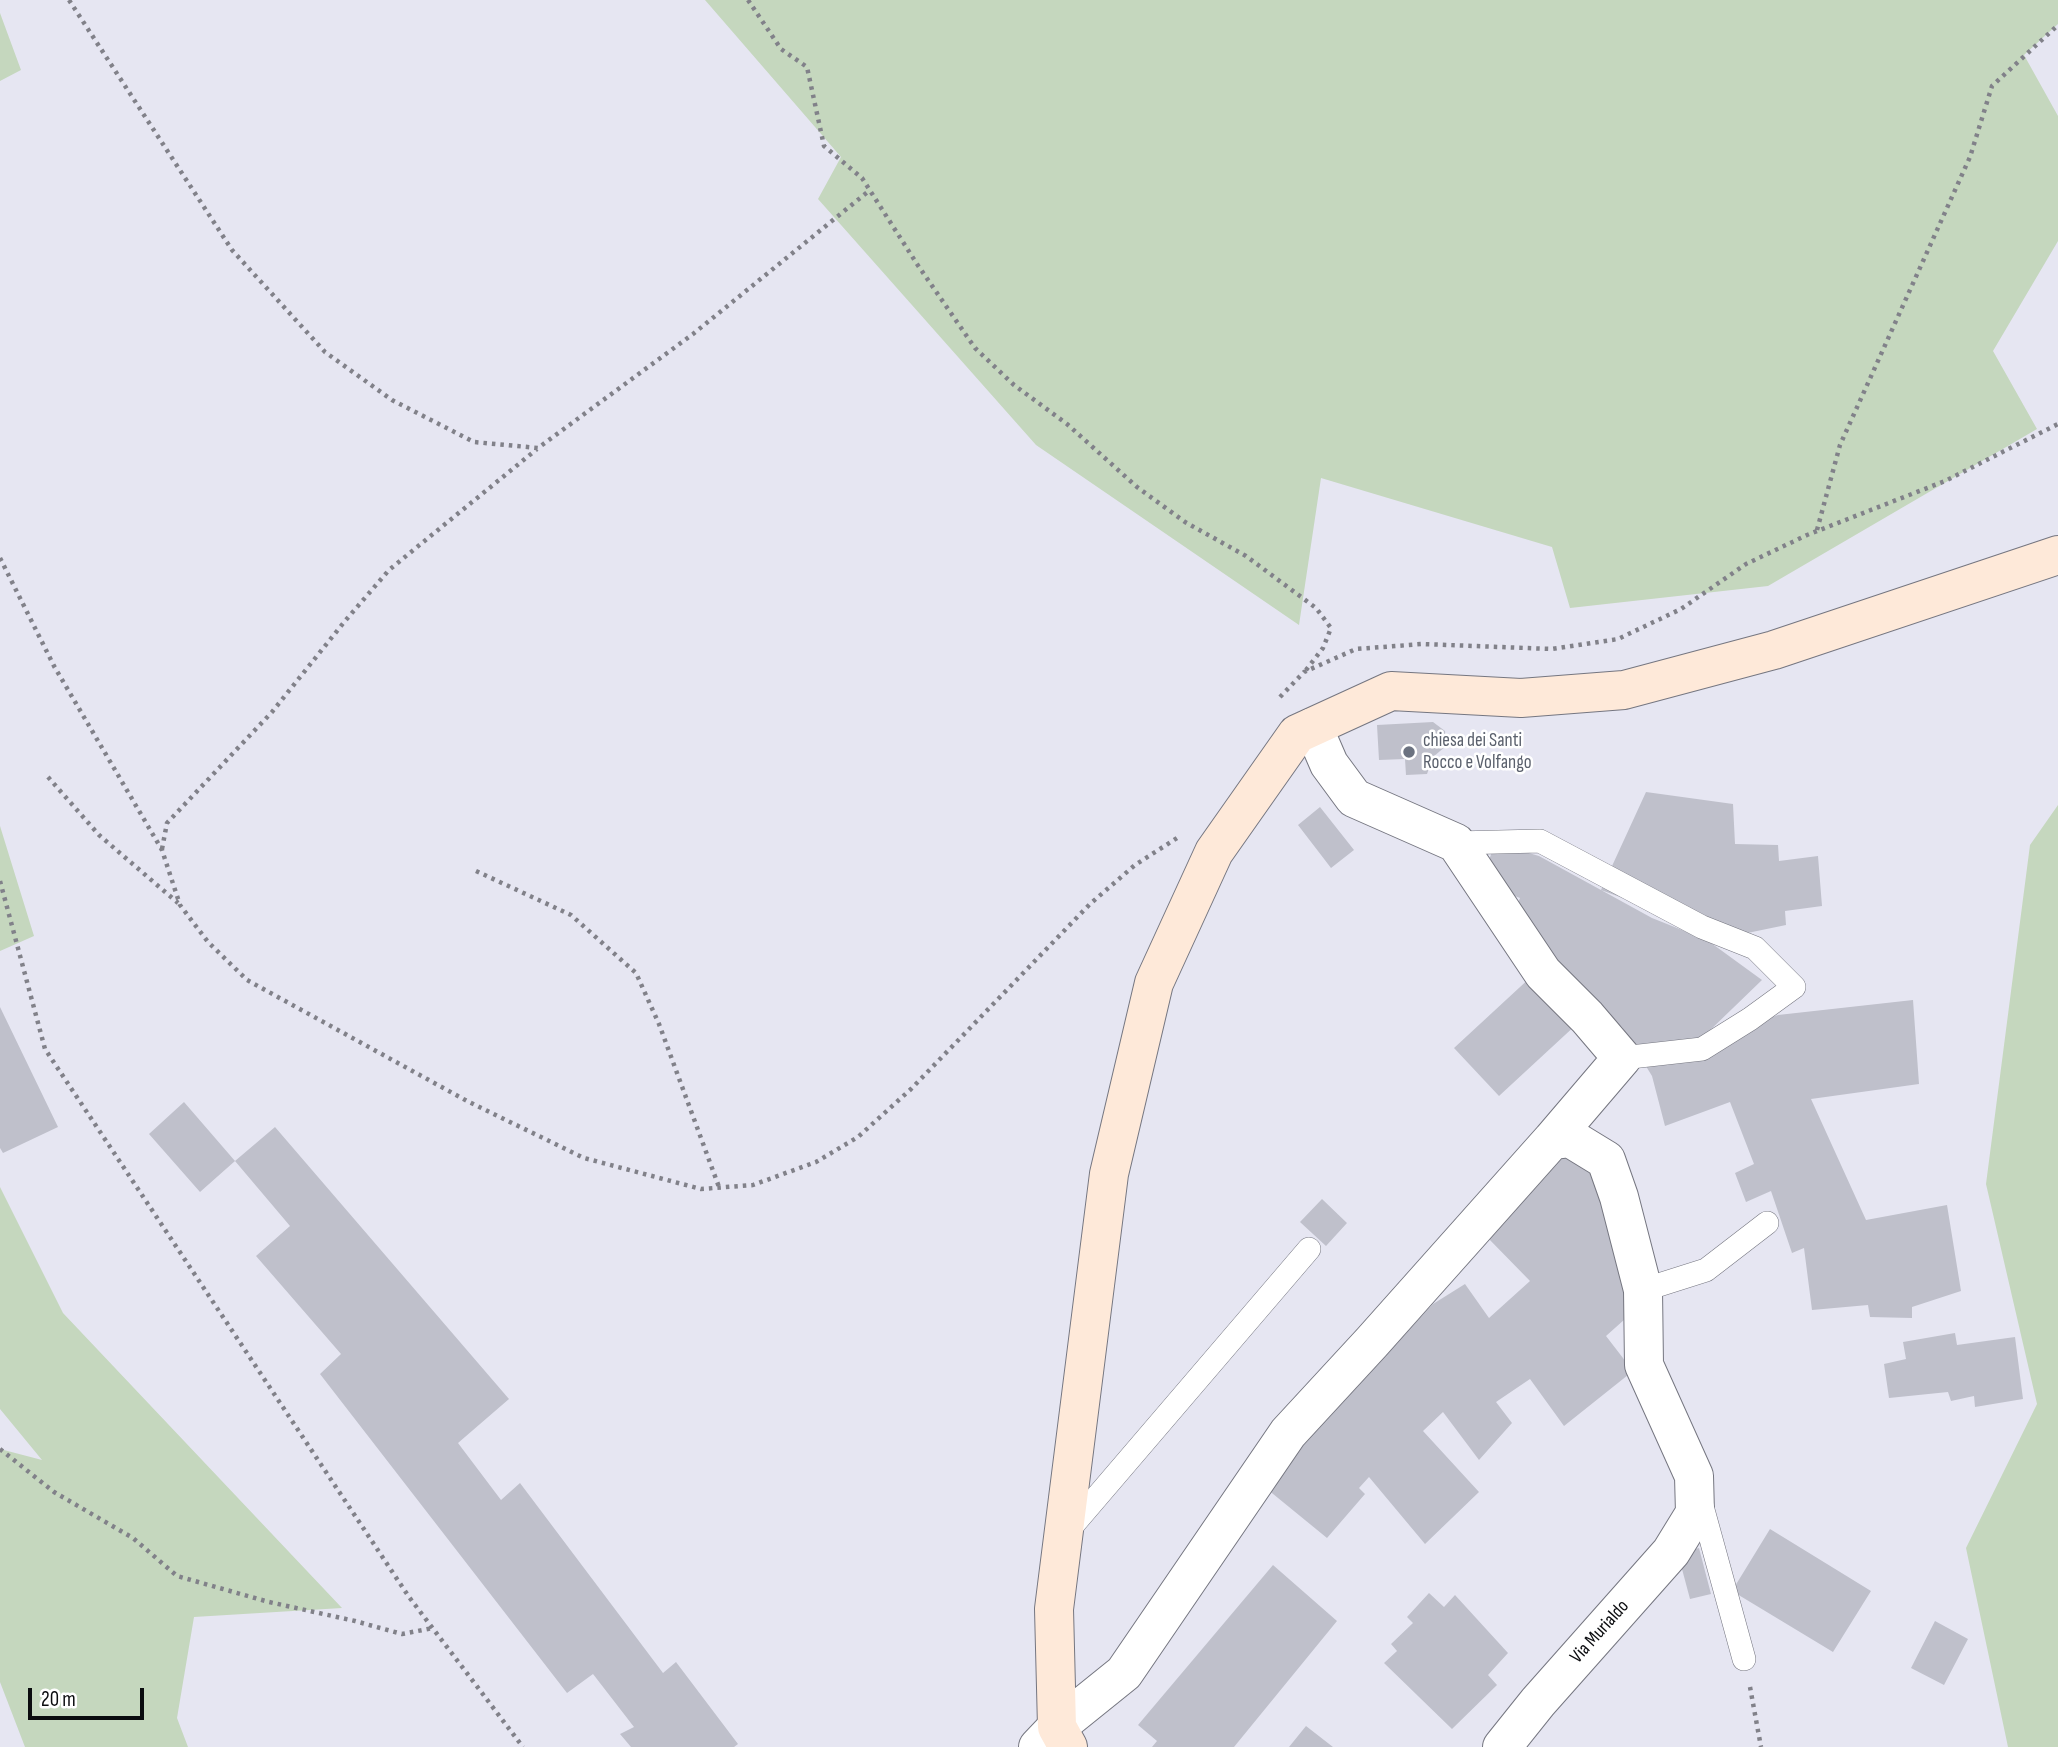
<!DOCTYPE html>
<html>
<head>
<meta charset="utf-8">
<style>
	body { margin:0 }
	#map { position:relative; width:2058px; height:1747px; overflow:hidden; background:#e6e6f2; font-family:"Sofia Sans Condensed",sans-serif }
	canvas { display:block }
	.scale { position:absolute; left:28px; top:1688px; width:116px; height:32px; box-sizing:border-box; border:4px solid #0b0c0f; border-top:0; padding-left:9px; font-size:21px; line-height:24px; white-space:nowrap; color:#0b0c0f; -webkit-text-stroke:5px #fff; paint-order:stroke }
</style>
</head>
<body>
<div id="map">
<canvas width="2058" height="1747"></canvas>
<div class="scale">20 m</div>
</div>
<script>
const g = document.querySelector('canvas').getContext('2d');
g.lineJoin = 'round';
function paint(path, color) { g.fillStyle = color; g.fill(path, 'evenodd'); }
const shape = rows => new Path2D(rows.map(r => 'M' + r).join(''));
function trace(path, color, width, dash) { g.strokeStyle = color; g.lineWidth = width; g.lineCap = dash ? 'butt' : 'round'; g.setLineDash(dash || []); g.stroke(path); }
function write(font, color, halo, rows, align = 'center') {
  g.font = font + ' "Sofia Sans Condensed",sans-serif'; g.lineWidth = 5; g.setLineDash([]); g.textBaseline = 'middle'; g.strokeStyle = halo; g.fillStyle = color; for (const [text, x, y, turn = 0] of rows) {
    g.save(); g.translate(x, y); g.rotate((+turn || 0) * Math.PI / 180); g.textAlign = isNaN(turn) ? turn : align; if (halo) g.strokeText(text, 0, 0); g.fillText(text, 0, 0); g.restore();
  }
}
paint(shape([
	[705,0,2058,0,2058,24,2024,55,2058,116,2058,241,1993,351,2037,429,1768,586,1570,608,1552,547,1321,478,1299,625,1036,445,818,199,841,157],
	[0,13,21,70,0,81],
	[2058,805,2058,1747,2008,1747,1966,1548,2037,1404,1986,1184,2030,845],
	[0,826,34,936,0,951],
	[0,1187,63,1313,342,1608,194,1617,177,1718,188,1747,25,1747,0,1682,0,1449,42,1460,0,1409]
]), '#c5d7be');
paint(shape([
	[1433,722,1445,731,1446,746,1433,757,1427,774,1406,775,1405,759,1379,760,1377,725],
	[1646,792,1733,804,1735,844,1778,845,1779,861,1818,856,1822,906,1785,911,1786,925,1728,937,1601,890],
	[1320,807,1354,850,1331,868,1298,825],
	[1495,843,1539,856,1652,918,1707,940,1762,980,1703,1037,1706,1041,1778,1015,1913,1000,1919,1084,1811,1099,1866,1220,1947,1205,1961,1291,1912,1307,1912,1318,1870,1317,1868,1305,1812,1310,1804,1248,1792,1253,1771,1191,1746,1202,1735,1173,1754,1164,1730,1102,1665,1126,1652,1076,1622,1027,1529,956,1511,919,1520,898,1481,883],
	[1533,975,1578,1023,1499,1096,1454,1048],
	[0,1007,58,1127,3,1153,0,1148],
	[184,1102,235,1161,200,1192,149,1134],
	[275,1127,509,1399,458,1443,501,1500,520,1483,663,1673,676,1662,738,1744,734,1747,631,1747,620,1734,634,1727,593,1674,567,1693,320,1374,341,1354,256,1256,290,1226,235,1161],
	[1564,1151,1593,1170,1634,1311,1606,1336,1633,1371,1564,1426,1530,1379,1496,1402,1512,1423,1479,1460,1443,1412,1423,1431,1479,1492,1425,1544,1369,1477,1359,1488,1365,1494,1327,1538,1267,1489,1314,1431,1433,1304,1465,1284,1489,1318,1530,1281,1487,1237],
	[1322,1199,1347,1223,1326,1246,1300,1222],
	[1955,1333,1957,1345,2015,1337,2023,1399,1975,1407,1974,1396,1951,1401,1948,1392,1889,1398,1884,1364,1906,1359,1903,1342],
	[1770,1529,1871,1591,1833,1652,1732,1591],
	[1699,1548,1711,1594,1690,1599,1678,1554],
	[1273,1565,1337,1621,1234,1747,1152,1747,1157,1741,1138,1725],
	[1429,1593,1444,1607,1455,1595,1508,1653,1488,1675,1497,1685,1452,1729,1384,1663,1397,1651,1391,1644,1413,1623,1407,1617],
	[1935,1621,1968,1639,1944,1685,1911,1668],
	[1306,1726,1333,1747,1289,1747]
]), '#bfc0cb');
const lane = shape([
	[1456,843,1540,841,1702,927,1755,948,1794,987,1750,1019,1702,1049,1622,1058],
	[1643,1290,1706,1270,1767,1223],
	[1700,1499,1744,1659],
	[1066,1533,1309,1249]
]);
const street = shape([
	[1313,727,1329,764,1354,798,1456,843,1543,973,1587,1017,1622,1058,1552,1140],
	[1038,1747,1057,1727,1124,1673,1288,1433,1372,1342,1552,1140,1570,1138,1606,1160,1619,1197,1643,1290,1644,1365,1694,1476,1695,1513,1671,1552,1538,1702,1502,1747]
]);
const secondary = shape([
	[1068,1747,1057,1727,1054,1609,1109,1174,1154,983,1214,852,1297,734,1391,691,1521,698,1624,690,1774,650,2058,555]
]);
trace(lane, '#757680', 24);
trace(street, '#757680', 40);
trace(secondary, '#757680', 40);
trace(shape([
	[69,0,232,250,325,352,392,400,474,442,538,448,693,334,870,190],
	[748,0,781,49,807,67,824,146,862,178,917,264,975,348,1014,385,1067,424,1137,487,1185,522,1246,556,1316,608,1331,628,1323,648,1306,670],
	[1817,530,1840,445,1970,157,1992,86,2058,25],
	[0,558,54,666,162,850,180,905,208,942,247,980,467,1101,584,1158,701,1189,753,1185,816,1162,858,1137,911,1089,1090,904,1135,865,1177,838],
	[1280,697,1304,672,1356,649,1422,644,1552,649,1618,639,1681,609,1746,564,1807,535,1945,481,2058,424],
	[48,777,99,835,178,903],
	[162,849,167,823,272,712,345,621,389,570,537,449],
	[476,871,571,915,636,973,659,1024,719,1187],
	[0,881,45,1049,409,1597,523,1747],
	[0,1449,54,1492,133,1538,177,1576,269,1602,355,1621,402,1634,433,1628],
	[1750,1687,1761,1747]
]), '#818189', 4.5, [3.5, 5]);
trace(lane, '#fff', 23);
trace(street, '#fff', 38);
trace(secondary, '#fee9d9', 38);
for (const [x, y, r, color] of [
	[1409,752,7,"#6b7280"]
]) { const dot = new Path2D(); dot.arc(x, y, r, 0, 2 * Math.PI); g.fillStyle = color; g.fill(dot); trace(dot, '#fff', 2.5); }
write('19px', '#5b616d', '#fff', [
	["chiesa dei Santi",1423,741],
	["Rocco e Volfango",1423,763]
], 'left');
write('19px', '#0b0c0f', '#fff', [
	["Via Murialdo",1600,1632,-48]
]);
</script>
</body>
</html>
